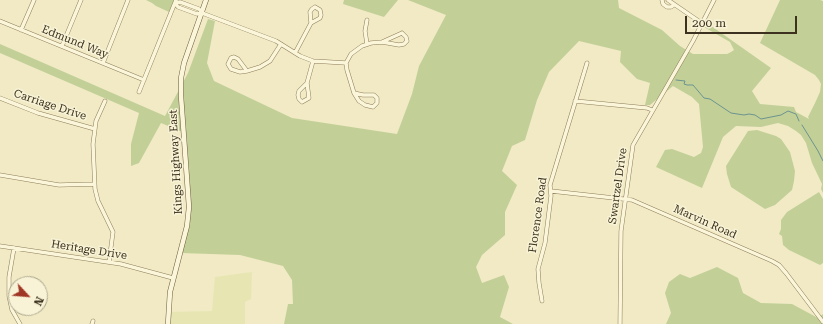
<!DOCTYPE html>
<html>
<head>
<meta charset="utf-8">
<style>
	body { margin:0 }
	#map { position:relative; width:823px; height:324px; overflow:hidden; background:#f1eac5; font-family:"Roboto Serif",serif }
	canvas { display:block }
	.north { position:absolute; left:8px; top:276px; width:40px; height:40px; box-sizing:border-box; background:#f8f3d6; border:1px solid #ada68d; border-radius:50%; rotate:116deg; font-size:11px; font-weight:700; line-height:16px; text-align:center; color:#3d321f }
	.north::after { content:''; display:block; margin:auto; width:14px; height:18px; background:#a03726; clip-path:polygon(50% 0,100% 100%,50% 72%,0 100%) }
	.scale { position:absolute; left:685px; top:16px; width:112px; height:18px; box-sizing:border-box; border:2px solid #3d321f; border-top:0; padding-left:5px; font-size:12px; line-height:14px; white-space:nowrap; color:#3d321f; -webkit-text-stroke:3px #f8f3d6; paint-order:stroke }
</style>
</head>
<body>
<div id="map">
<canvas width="823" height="324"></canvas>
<div class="north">N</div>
<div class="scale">200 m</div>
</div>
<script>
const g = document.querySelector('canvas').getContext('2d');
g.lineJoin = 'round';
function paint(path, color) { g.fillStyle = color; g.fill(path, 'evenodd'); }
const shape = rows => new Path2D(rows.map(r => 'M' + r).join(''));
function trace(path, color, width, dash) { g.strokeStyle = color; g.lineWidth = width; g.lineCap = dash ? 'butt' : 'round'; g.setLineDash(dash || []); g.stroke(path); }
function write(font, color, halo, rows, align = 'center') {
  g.font = font + ' "Roboto Serif",serif'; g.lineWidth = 3; g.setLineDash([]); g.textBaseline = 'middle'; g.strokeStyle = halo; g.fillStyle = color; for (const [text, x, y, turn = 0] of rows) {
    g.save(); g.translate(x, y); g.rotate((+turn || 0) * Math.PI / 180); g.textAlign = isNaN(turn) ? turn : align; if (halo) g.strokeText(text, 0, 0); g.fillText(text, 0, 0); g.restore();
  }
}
paint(shape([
	[252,272,251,299,245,302,245,324,168,324,169,312,212,311,215,277]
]), '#e7e6b2');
paint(shape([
	[146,0,174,0,169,12,156,6,152,3],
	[344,0,398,0,384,17,343,4],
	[408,0,618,0,619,8,662,30,680,46,693,54,727,54,731,52,734,50,730,42,704,27,707,23,771,68,752,91,760,104,794,107,796,112,809,119,808,117,815,103,820,92,821,84,819,80,815,75,760,43,780,0,820,0,823,1,823,193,821,189,822,184,812,163,806,143,801,135,796,131,788,126,778,123,761,127,736,126,723,137,702,188,656,167,665,150,672,149,694,157,701,153,703,147,699,104,692,97,673,86,650,105,645,105,650,83,637,79,620,62,621,51,579,41,549,72,537,100,525,140,512,146,502,171,517,185,505,212,505,235,482,255,476,267,482,283,504,275,509,287,500,317,513,324,284,324,288,304,293,304,292,280,283,266,240,255,181,253,188,213,185,133,161,123,139,163,131,166,131,144,139,113,0,53,0,44,165,116,188,73,208,19,215,21,207,63,214,81,292,118,397,134,412,94,419,66,446,15],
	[757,130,776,136,781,139,790,152,795,171,794,181,792,190,775,205,765,209,731,187,727,174,726,166,748,131],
	[819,192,823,199,823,263,820,265,789,250,783,245,782,236,779,234,781,229,781,220,787,212],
	[717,267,738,278,743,293,761,303,792,304,818,318,823,314,823,324,666,324,671,313,665,293,669,282,680,274,690,278]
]), '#c2d098');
trace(shape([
	[676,80,685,81,684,84,687,85,693,85,704,98,710,99,731,113,744,115,749,114,755,115,761,119,781,115,788,111,796,114,799,121],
	[802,125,818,151,823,161]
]), '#6d938f', 1);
const street = shape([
	[662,0,663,4,667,7,671,7,674,5],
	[668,0,703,24],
	[175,3,180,2,199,9,202,13,276,41,300,56,313,61,346,63],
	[175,3,178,7,197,14,202,13],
	[315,7,320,10,321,15,320,18,311,23,310,12,312,9,315,7],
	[367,20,365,31,367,44],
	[0,21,144,80],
	[21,30,34,0],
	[402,33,406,37,407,41,404,44,399,45,382,42,402,33],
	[62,46,81,0],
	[295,53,311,23],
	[231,58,234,57,238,59,247,71,240,72,231,69,228,64,231,58],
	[103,63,128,0],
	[346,63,351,54,362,46,371,43,382,42],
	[346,63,347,70,354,93],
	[247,71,260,67,270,61,281,44],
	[307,83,309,98,302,102,299,99,298,95,299,91,307,83],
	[307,83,313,61],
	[139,92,176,0],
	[354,93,363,95,374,95,377,98,377,103,373,107,365,105,359,101,354,93],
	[0,98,38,113,95,129],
	[105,101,96,121,93,144,95,189,98,201,113,232,109,262],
	[575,101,647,108,652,110],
	[0,175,59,185,94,184],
	[551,191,632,200,772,261,779,265,786,273,823,322],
	[0,246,121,264,173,278],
	[14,248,9,277,9,296,12,310,20,324],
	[542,301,539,283,538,269,545,243,551,196,550,185,587,63],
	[92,324,93,321],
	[620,324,621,231,633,145,693,41,714,0]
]);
const secondary = shape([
	[168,324,170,292,187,226,189,207,181,96,181,78,184,63,206,0]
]);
trace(street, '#8e7d5a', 4.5);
trace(secondary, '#6f5d3d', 5.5);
trace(street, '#fbf6da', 3.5);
trace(secondary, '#fbf6da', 4.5);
write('11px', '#3d321f', '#f8f3d6', [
	["Edmund Way",75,42,22],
	["Carriage Drive",50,105,18],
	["Kings Highway East",176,162,-93],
	["Swartzel Drive",618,186,-82],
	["Florence Road",538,215,-82],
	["Marvin Road",705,222,24],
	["Heritage Drive",89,250,9]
]);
</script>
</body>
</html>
